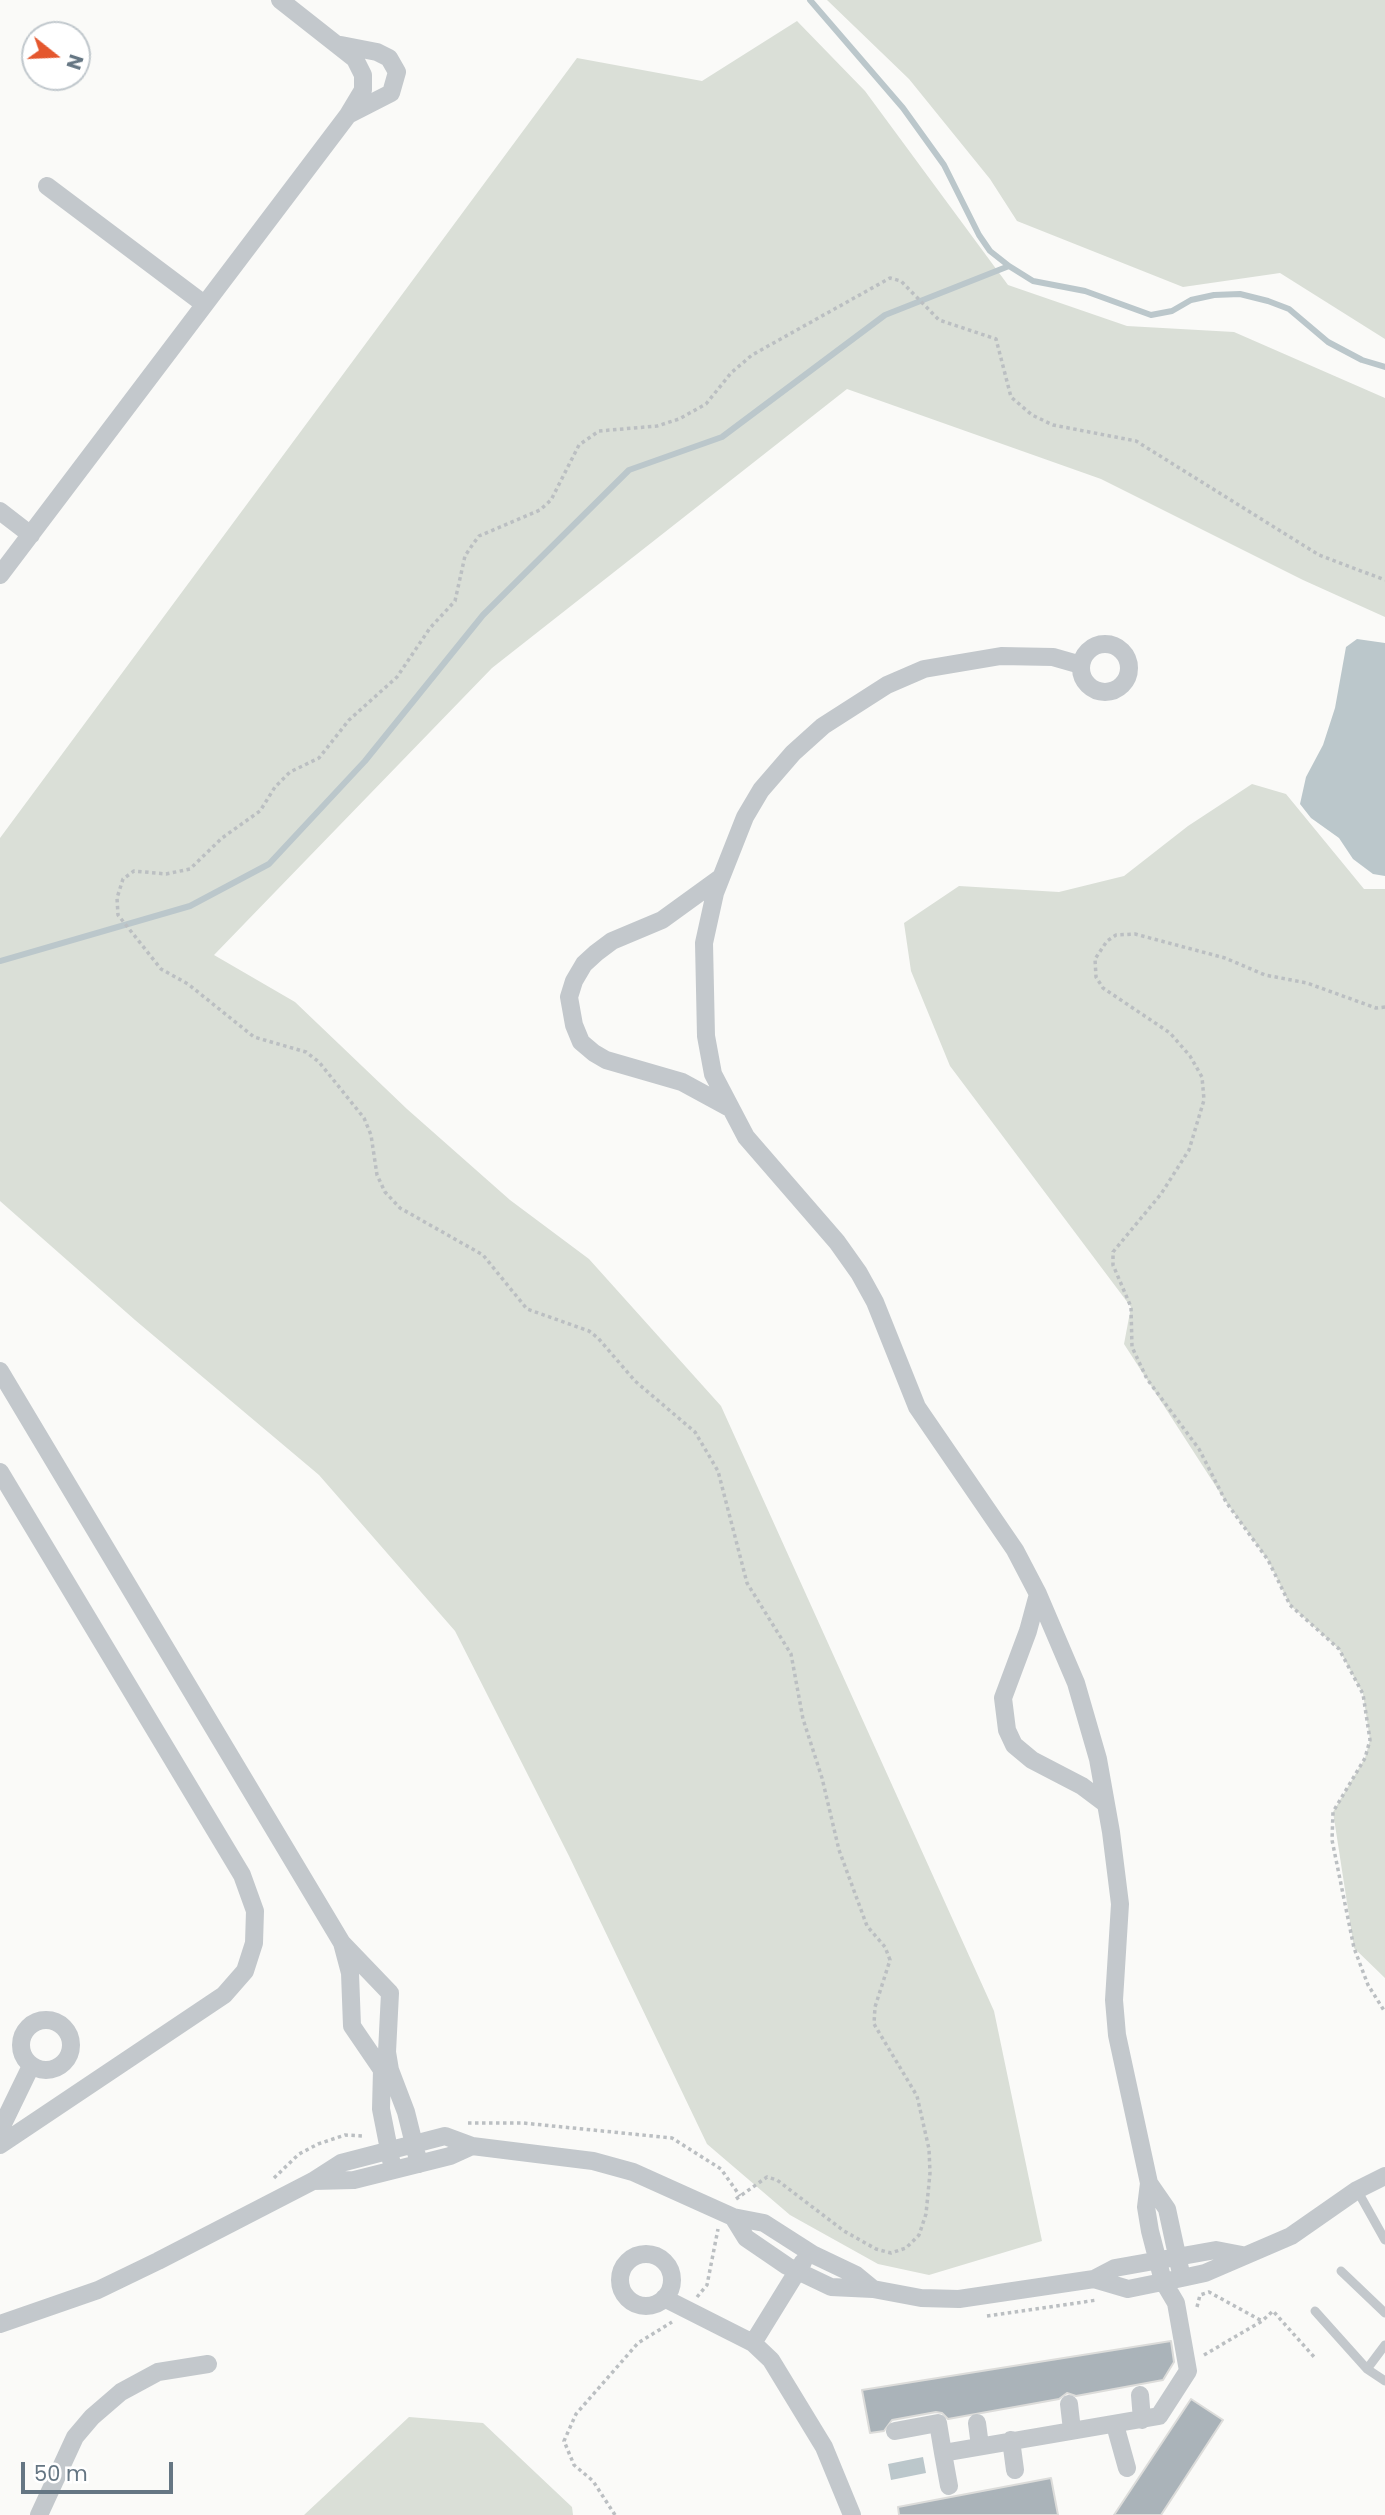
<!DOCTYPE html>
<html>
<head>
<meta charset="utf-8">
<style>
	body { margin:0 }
	#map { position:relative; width:1385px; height:2515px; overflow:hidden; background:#fafaf8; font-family:Poppins,sans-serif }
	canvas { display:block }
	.north { position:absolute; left:21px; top:21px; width:70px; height:70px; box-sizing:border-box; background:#fff; border:2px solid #c1c8cd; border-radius:50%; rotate:108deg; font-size:19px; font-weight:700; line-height:28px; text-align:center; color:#657683 }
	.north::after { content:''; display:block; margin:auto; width:24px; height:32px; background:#e4572e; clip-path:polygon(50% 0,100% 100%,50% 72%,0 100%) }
	.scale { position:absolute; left:21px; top:2462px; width:152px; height:32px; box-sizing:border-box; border:4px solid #657683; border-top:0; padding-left:9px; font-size:21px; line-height:24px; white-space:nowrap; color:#657683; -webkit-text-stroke:5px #fff; paint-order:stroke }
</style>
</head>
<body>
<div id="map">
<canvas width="1385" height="2515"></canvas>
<div class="north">N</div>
<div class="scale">50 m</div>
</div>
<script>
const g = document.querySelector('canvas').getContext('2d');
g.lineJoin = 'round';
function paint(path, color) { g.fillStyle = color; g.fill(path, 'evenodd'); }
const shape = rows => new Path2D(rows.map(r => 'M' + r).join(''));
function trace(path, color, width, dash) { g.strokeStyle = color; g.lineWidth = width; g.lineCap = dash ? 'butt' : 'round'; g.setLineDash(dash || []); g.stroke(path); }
paint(shape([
	[827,0,1385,0,1385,339,1280,273,1183,287,1017,221,990,179,909,79],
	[797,21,865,91,1008,285,1127,326,1234,332,1385,398,1385,617,1303,580,1101,479,847,389,492,668,214,955,295,1002,407,1109,510,1200,589,1259,721,1406,994,2011,1042,2241,929,2275,878,2264,790,2215,707,2144,569,1856,455,1631,319,1475,135,1320,0,1201,0,838,577,58,702,81],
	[1252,784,1286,794,1364,889,1385,889,1385,1978,1354,1948,1333,1812,1365,1758,1370,1740,1363,1694,1339,1649,1290,1605,1268,1560,1226,1502,1124,1344,1131,1307,950,1066,911,971,904,923,959,886,1059,892,1124,876,1188,826],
	[409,2417,483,2423,572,2507,573,2515,304,2515]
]), '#dadfd7');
paint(shape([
	[1357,639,1385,643,1385,876,1373,874,1353,859,1339,838,1311,818,1300,804,1306,777,1323,745,1335,708,1346,647],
	[923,2457,926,2473,891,2480,888,2464]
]), '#bbc7cb');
trace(shape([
	[810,0,903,108,944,165,979,235,990,251,1009,266,1033,281,1085,291,1151,315,1172,311,1191,300,1214,295,1240,294,1268,301,1289,309,1328,342,1362,360,1385,367],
	[0,961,190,906,269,864,365,761,483,615,629,470,722,437,885,315,1009,266]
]), '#bbc7cb', 6);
const building = shape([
	[1171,2341,1174,2362,1163,2380,1076,2396,1067,2393,1059,2399,948,2419,942,2413,936,2412,892,2420,884,2431,870,2433,862,2390,1171,2341],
	[1191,2399,1223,2420,1161,2515,1114,2515,1191,2399],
	[1051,2478,1058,2515,899,2515,898,2507,1051,2478]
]);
paint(building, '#aab3b9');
trace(building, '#dcdcda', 2);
trace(shape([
	[1385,1007,1376,1008,1307,983,1265,975,1225,958,1135,934,1116,935,1107,941,1095,959,1096,977,1103,988,1170,1033,1190,1056,1202,1077,1204,1100,1189,1150,1161,1194,1113,1252,1113,1265,1131,1307,1132,1347,1147,1379,1199,1449,1226,1502,1268,1560,1290,1605,1339,1649,1363,1694,1370,1740,1365,1758,1333,1812,1332,1840,1354,1948,1368,1985,1385,2012],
	[468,2123,523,2123,672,2138,721,2169,740,2196],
	[274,2178,299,2154,318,2144,345,2135,364,2136],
	[736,2199,767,2177,777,2180,844,2231,876,2249,891,2253,906,2248,919,2235,926,2214,930,2173,929,2149,917,2096,874,2024,875,2007,890,1960,885,1947,867,1926,839,1850,822,1778,803,1719,791,1654,747,1583,718,1471,695,1432,635,1381,598,1338,589,1331,527,1309,483,1255,400,1208,385,1192,377,1175,371,1135,364,1118,319,1062,306,1052,254,1037,188,984,161,969,118,915,117,898,123,879,134,871,166,874,190,869,222,838,260,811,275,787,290,772,319,758,349,720,397,677,430,628,455,601,465,556,473,544,479,536,540,510,551,500,579,445,599,431,657,426,679,419,706,404,731,373,752,355,890,278,901,281,939,320,996,339,1011,397,1032,415,1053,425,1136,441,1319,555,1385,580],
	[697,2297,707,2285,718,2229],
	[1197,2307,1200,2295,1209,2292,1262,2321],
	[987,2316,1097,2300],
	[1204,2355,1262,2321,1273,2311,1315,2358],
	[615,2515,593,2481,574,2465,564,2441,576,2414,638,2343,672,2322]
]), '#bbbfc2', 3.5, [3.5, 3.5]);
trace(shape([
	[1357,2190,1385,2240],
	[1341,2271,1385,2313],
	[1315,2311,1367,2369,1385,2381],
	[1367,2369,1385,2345]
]), '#c3c8cc', 9);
trace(shape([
	[341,45,377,52,389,58,397,72,391,93,348,115],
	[47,186,204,304],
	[0,511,31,535],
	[0,575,348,115,363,90,363,75,355,59,280,0],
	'1081 668a24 24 0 1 1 48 0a24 24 0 1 1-48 0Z',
	[720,878,662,920,612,941,596,953,584,964,574,981,569,997,574,1025,581,1042,594,1053,606,1060,682,1082,728,1107],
	[0,1371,342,1943,350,1973,352,2026,382,2070,381,2109,393,2170],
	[0,1472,242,1875,255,1911,254,1943,245,1971,224,1995,0,2145],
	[1038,1594,1028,1631,1003,1698,1007,1730,1014,1745,1032,1760,1082,1786,1106,1804],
	[342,1943,390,1993,387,2052,390,2070,406,2112,419,2164],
	'21 2045a25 25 0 1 1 50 0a25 25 0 1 1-50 0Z',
	[0,2130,31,2066],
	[313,2181,354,2180,450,2156,472,2146],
	[1149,2183,1167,2209,1180,2269],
	'620 2280a26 26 0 1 1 52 0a26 26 0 1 1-52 0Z',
	[1094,2279,1115,2268,1216,2250,1242,2255],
	[873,2289,921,2298,959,2299,1094,2279,1128,2289,1182,2278,1205,2273,1291,2236,1357,2190,1385,2176],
	[664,2298,753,2343,771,2360,824,2447,852,2515],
	[0,2324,98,2290,158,2261,313,2181,341,2163,445,2136,472,2146,593,2161,633,2172,733,2217,764,2223,814,2255,856,2275,873,2289,831,2287,787,2266,746,2238,733,2217],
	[753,2343,803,2262],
	[1140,2395,1142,2420],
	[1069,2404,1072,2430],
	[977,2423,980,2446],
	[1115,2425,1127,2468],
	[895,2431,938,2423,943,2453],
	[1011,2440,1015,2470],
	[949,2486,943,2453,1159,2416,1188,2371,1176,2303,1163,2281,1150,2231,1146,2207,1149,2183,1117,2035,1114,2000,1120,1904,1111,1832,1098,1759,1076,1683,1038,1594,1015,1550,917,1407,875,1302,859,1273,837,1242,746,1137,713,1074,706,1036,704,943,715,893,745,817,761,790,793,753,823,726,887,685,924,669,1001,656,1053,657,1081,665],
	[39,2515,75,2437,92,2417,121,2392,158,2372,208,2364]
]), '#c3c8cc', 18);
</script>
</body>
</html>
